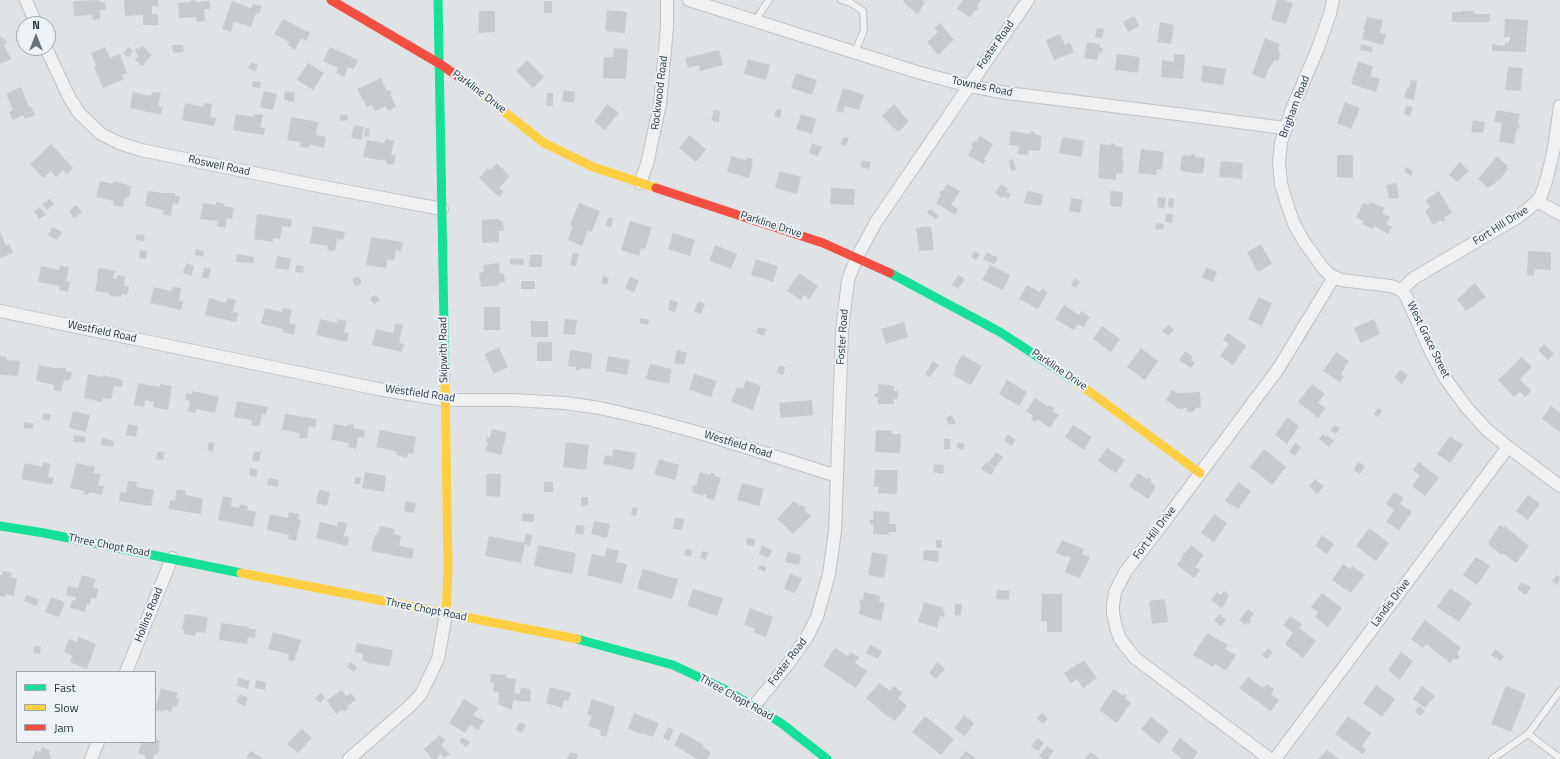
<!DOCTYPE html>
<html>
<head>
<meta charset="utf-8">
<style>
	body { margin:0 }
	#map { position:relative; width:1560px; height:759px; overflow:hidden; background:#e0e3e6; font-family:"Titillium Web",sans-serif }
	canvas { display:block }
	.legend { position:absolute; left:16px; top:671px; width:140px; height:72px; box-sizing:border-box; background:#edf2f6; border:1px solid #9da6ad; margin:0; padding:5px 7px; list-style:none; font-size:12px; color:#263440 }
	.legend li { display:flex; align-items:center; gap:8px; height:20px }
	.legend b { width:20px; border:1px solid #9da6ad }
	.north { position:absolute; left:16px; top:16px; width:40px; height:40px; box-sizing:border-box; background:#edf2f6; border:1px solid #9da6ad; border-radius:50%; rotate:0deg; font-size:11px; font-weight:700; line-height:16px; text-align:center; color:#263440 }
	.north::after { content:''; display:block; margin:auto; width:14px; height:18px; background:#67717a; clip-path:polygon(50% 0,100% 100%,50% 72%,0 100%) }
</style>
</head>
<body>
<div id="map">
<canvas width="1560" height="759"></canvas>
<ul class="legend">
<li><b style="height:5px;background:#16e098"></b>Fast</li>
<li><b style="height:5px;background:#ffcf43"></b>Slow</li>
<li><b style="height:5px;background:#f24e42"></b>Jam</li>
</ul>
<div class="north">N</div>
</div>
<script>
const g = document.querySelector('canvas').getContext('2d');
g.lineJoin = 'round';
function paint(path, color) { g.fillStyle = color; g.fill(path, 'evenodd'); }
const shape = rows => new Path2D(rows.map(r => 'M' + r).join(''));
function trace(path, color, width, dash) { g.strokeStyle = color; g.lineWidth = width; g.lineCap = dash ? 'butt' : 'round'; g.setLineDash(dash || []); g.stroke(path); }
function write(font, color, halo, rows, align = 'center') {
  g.font = font + ' "Titillium Web",sans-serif'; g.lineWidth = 4; g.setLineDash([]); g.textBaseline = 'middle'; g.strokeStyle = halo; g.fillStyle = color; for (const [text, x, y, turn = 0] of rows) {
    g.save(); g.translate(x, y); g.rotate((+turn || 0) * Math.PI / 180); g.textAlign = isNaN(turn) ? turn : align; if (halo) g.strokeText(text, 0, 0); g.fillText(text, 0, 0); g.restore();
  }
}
paint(shape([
	[100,0,100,2,105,2,106,10,100,10,100,19,93,20,92,15,74,16,73,1],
	[124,0,158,0,158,6,152,6,152,14,158,14,158,25,143,25,143,15,125,16],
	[191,0,195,0,196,2,210,1,210,9,204,9,205,21,197,22,196,17,179,18,178,3,191,2],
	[904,0,922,0,925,2,918,14,906,5,906,4,903,2],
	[963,0,981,0,977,6,979,8,976,11,975,10,970,17,957,9],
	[1277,0,1284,0,1293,3,1286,24,1271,20],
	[232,1,251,8,253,4,262,6,259,14,256,13,251,27,234,21,231,32,222,29],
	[544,1,552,1,552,13,544,13],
	[607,10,627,12,625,33,605,31],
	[479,11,495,11,495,32,478,33],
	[1461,11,1474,11,1474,14,1490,14,1490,22,1452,22,1452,12,1461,12],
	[1134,16,1139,26,1128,32,1123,22],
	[1367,17,1383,20,1380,33,1386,34,1383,45,1362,39,1365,29,1363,29,1364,25,1365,25],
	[283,19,310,33,306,41,301,38,295,50,288,45,289,42,274,34],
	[1505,19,1528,20,1526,52,1492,51,1492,44,1505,46,1505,43,1509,43,1509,40,1510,40,1510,37,1504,37],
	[1160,22,1174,25,1171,44,1157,42],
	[940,23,954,40,938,55,927,42,938,32,934,28],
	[1097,28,1104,29,1102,38,1095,37],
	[1060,34,1065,45,1070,43,1074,52,1054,60,1046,40],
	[0,35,2,39,4,38,7,43,4,45,11,59,0,64],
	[1265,38,1280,44,1278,51,1281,52,1278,61,1274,60,1271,66,1270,65,1265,79,1252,74],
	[1087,42,1100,44,1100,47,1103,48,1102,53,1099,52,1097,60,1084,58],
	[1361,44,1373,47,1372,52,1360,50],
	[172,45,183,45,184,52,173,53],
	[142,46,152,55,142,66,135,60,138,56,135,50,137,48,139,49],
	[105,47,110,58,120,54,127,73,122,75,124,79,103,88,94,67,96,66,91,53],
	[128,47,133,50,129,57,123,54],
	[330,47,358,60,354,69,348,67,344,77,336,73,338,68,323,61],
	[614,48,628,49,626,79,603,78,604,57,613,57],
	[719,50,723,65,700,71,699,65,688,68,685,58],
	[1117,54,1140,57,1138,73,1115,70],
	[1174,54,1185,55,1183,79,1161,77,1162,60,1174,62],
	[748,59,770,65,766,80,744,74],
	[527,60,544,77,533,88,516,71],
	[252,62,258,65,255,72,248,68],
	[1358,62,1373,66,1370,76,1380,79,1376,92,1351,84],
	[308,63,324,73,313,90,297,80],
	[1203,65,1226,69,1223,85,1201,82],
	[1508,67,1523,68,1521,91,1505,90],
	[796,73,817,80,812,95,791,88],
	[381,78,387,91,390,90,392,94,390,94,396,107,388,111,386,106,375,111,371,105,367,107,357,89],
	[1411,80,1417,81,1414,100,1404,98,1407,88,1409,88],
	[253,81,261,82,260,88,252,87],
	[21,87,29,107,31,106,35,115,25,119,23,115,13,120,9,112,13,110,6,94],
	[843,88,864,95,859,110,845,106,843,113,836,111],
	[564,90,575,92,574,103,562,101],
	[264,91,277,94,273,110,260,107],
	[285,91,295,93,294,102,284,100],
	[133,92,151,96,152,92,161,93,158,106,163,107,161,115,130,108],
	[547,93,553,93,553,106,546,106],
	[1345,102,1360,108,1351,129,1337,123],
	[185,103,203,107,204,103,212,104,210,117,216,118,214,126,182,120],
	[607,104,619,113,605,130,594,122],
	[894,104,909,122,898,132,882,116],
	[1406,105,1413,107,1410,116,1404,114],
	[777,109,782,110,780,118,774,116],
	[714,110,720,111,719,122,711,120],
	[1497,110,1520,114,1518,124,1520,125,1519,129,1517,128,1514,144,1499,142,1502,123,1494,122],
	[236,114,254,117,254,114,263,115,260,127,265,128,264,135,233,130],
	[347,114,348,120,340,121,340,115],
	[801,114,816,119,812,134,796,129],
	[291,117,318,122,316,135,326,137,324,148,310,145,309,148,300,147,301,142,287,140],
	[1473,120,1485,122,1483,133,1471,132],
	[354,125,364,127,361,140,351,138],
	[365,128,370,129,369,137,364,136],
	[1011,131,1030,134,1030,132,1035,132,1034,134,1042,136,1040,151,1029,150,1028,155,1017,154,1019,146,1009,145],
	[689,135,706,149,696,162,679,148],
	[980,136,993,144,984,159,986,160,983,164,968,155,973,147,971,146,974,141,976,142],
	[843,137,849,138,846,146,841,144],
	[1062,137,1084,141,1081,157,1059,153],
	[385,139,394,141,391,155,396,155,394,165,386,164,386,161,363,157,367,140,385,143],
	[812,143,822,147,818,156,809,153],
	[1111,143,1115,144,1115,146,1123,147,1122,161,1124,161,1122,174,1117,173,1116,180,1098,178,1100,144,1111,145],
	[51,144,73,168,67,174,63,170,56,177,51,171,43,178,30,164],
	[1141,149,1164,152,1162,169,1157,169,1156,175,1138,173],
	[1191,154,1195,155,1195,157,1205,158,1203,174,1180,171,1182,155,1191,156],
	[1337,155,1353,155,1353,178,1337,177],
	[731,156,746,160,747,157,753,159,751,163,753,163,749,178,727,172],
	[1497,156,1508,166,1506,168,1508,169,1500,180,1499,179,1492,186,1491,185,1488,188,1478,179],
	[1013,159,1016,170,1011,171,1009,160],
	[862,160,871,162,869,169,860,167],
	[1221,161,1243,163,1242,179,1219,177],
	[1460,162,1469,171,1457,182,1449,175],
	[497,163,510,176,499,188,504,192,499,197,479,178,488,168,491,170],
	[1406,167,1413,171,1411,176,1404,172],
	[779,171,801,177,797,194,775,188],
	[100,181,113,184,114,181,131,186,129,198,125,197,123,207,113,205,114,201,96,197],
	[1397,183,1399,198,1389,199,1386,185],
	[947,184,960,191,951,205,958,209,955,215,936,203,941,195,939,194,941,190,943,191],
	[1001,184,1008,189,1006,192,1011,194,1008,199,1004,196,1002,198,995,193],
	[831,188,855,189,854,205,830,204],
	[148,191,162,193,175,193,175,196,180,196,178,204,173,203,171,216,163,214,164,210,145,206],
	[1027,191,1043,194,1041,206,1024,203],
	[1110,191,1123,192,1122,207,1110,206],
	[1439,191,1452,213,1444,218,1445,221,1442,222,1441,220,1433,225,1425,211,1430,207,1426,200],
	[1158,197,1166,198,1164,209,1157,207],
	[1071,198,1083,200,1080,213,1069,211],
	[1169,198,1174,199,1173,208,1168,207],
	[50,199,54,204,47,210,42,204],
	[216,202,224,204,224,206,234,208,232,219,227,218,225,228,217,226,218,221,200,219,203,203,216,205],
	[1370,202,1385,208,1382,213,1390,217,1386,224,1392,227,1388,234,1374,226,1373,229,1362,224,1364,221,1356,217,1363,203,1368,205],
	[579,203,600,211,592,232,588,230,582,246,568,240,573,226,570,225],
	[76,205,82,212,74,218,69,211],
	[40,207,46,215,39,219,34,211],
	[930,209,939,216,936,219,927,213],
	[257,214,292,219,291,227,282,226,280,239,273,238,273,242,254,239],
	[1166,214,1173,214,1172,223,1165,222],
	[608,217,613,219,611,227,606,226],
	[499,219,499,221,503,221,504,231,499,231,499,242,482,243,482,220],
	[630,221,652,227,645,249,641,248,639,256,621,250],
	[1156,223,1164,224,1163,230,1155,229],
	[313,226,345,232,343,240,337,239,335,251,327,250,328,246,310,243],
	[931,226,934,250,919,251,916,228],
	[52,227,62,232,57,240,48,235],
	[0,231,6,246,9,244,13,253,0,258],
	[673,233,695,240,690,256,668,249],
	[136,234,145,235,144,241,136,240],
	[371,237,403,242,401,251,396,250,394,261,387,260,386,268,366,265],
	[1261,244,1272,264,1258,272,1247,252],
	[715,245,737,254,731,269,709,261],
	[196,249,204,251,203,257,195,255],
	[140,250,147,251,146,259,139,258],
	[974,251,980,254,976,260,971,257],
	[1528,251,1551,252,1551,270,1535,269,1534,276,1527,275],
	[987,252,998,258,994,264,983,259],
	[573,253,579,254,576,266,570,265],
	[237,254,254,257,253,263,236,262],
	[530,255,542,255,542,267,529,267],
	[277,256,291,258,289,270,275,268],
	[510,258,524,259,523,265,510,264],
	[756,259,778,266,773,282,751,275],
	[186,263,194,266,191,276,183,273],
	[499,263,500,274,504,273,505,282,499,283,499,285,481,287,479,273,484,272,483,265],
	[296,265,304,266,303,273,295,272],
	[990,265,1010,275,1003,290,982,280],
	[41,266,59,270,60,266,69,267,66,281,70,282,68,292,59,290,60,286,38,282],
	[1206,267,1217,272,1213,282,1202,278],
	[100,268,115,271,113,278,117,279,117,275,125,276,124,286,129,287,127,295,122,294,121,297,115,296,115,297,109,295,109,293,95,291,98,275,97,275,98,269],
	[204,268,211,269,209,279,202,278],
	[799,273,818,286,809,299,804,295,801,300,787,291],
	[958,275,965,279,958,289,952,285],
	[358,276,362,283,355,286,352,279],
	[603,276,609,278,607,285,601,283],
	[630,277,639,281,634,292,625,289],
	[1075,278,1080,282,1076,288,1071,285],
	[521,281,535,281,535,289,521,289],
	[1475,283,1486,297,1466,311,1457,299,1467,291,1466,290],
	[1027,285,1040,292,1042,289,1048,292,1038,309,1019,299],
	[154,287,171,291,173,287,181,288,179,301,183,302,181,310,150,303],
	[376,295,380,301,374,304,370,298],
	[1259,297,1272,303,1262,326,1248,319],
	[209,298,226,303,228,298,236,300,233,312,239,313,236,322,205,315],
	[670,300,678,302,675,312,668,310],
	[698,301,705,304,701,314,694,311],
	[1064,305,1079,315,1081,311,1090,317,1083,327,1078,324,1074,330,1055,319],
	[484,307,500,307,500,330,484,330],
	[265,308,282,312,283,308,292,310,289,323,296,325,294,335,283,332,283,329,261,324],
	[641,318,649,320,648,325,639,323],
	[320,319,337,323,338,319,347,321,344,332,349,333,347,342,316,335],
	[565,319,577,320,575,335,563,334],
	[1374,319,1380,334,1361,343,1354,328],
	[531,321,548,321,548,337,531,337],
	[904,322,908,337,886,344,881,329],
	[395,323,403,325,399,343,404,344,402,352,372,345,376,329,393,333],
	[1168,325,1174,330,1168,336,1162,331],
	[1102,326,1120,339,1111,352,1093,339],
	[758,327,766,329,764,336,756,333],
	[1228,333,1246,346,1233,365,1220,356,1229,344,1223,340],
	[537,342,552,342,552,361,537,361],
	[1544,344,1554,354,1548,360,1538,350],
	[499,347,508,367,494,374,484,354],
	[1141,348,1158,361,1145,380,1127,367],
	[570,350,592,353,591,369,581,368,581,370,576,370,576,367,568,366],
	[677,350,687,353,684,365,674,363],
	[1185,351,1193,357,1191,360,1195,363,1191,368,1179,360],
	[1336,352,1349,361,1341,374,1344,376,1340,382,1323,371],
	[962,355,982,366,971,385,953,375,956,370,954,369],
	[0,356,7,357,7,360,20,361,18,376,0,375],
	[608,356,630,360,627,375,606,371],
	[1522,357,1532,367,1520,379,1531,391,1525,397,1520,392,1514,397,1498,380],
	[933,361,939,365,930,377,925,374],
	[650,364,672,369,669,384,646,379],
	[39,365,53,368,66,368,65,371,72,372,71,379,69,379,68,381,64,380,61,392,53,390,54,385,36,381],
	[779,365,785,367,783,375,777,373],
	[1400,370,1408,375,1402,384,1394,378],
	[88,374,102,377,103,375,123,380,122,387,114,386,111,399,103,398,102,402,84,398],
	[694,374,717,381,711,397,689,390],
	[746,380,761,386,753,410,731,402,737,387,743,389],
	[1007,380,1027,392,1019,406,999,394],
	[138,383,160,387,160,384,172,386,168,410,153,407,154,402,145,400,144,407,134,405],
	[878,384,891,385,891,386,894,386,894,391,898,391,898,399,894,399,894,404,878,404,878,397,875,397,875,393,878,393],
	[1312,384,1325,394,1318,403,1326,408,1318,418,1298,402],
	[1172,390,1178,393,1200,392,1201,407,1195,408,1195,411,1187,412,1187,408,1179,409,1166,400],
	[192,391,219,397,215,413,196,409,196,413,188,411,190,401,185,400,187,393,192,394],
	[1035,398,1048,407,1050,405,1054,408,1052,411,1059,415,1050,428,1037,419,1035,422,1031,419,1033,416,1026,411],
	[812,400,813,415,781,418,779,403],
	[237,401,268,407,266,415,262,414,259,426,251,425,252,420,234,417],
	[1551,406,1560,413,1560,432,1542,419],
	[1378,408,1382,411,1378,417,1374,414],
	[73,411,90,415,86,432,69,428],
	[43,413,51,415,49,421,42,419],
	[285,414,317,419,315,428,309,426,307,439,299,438,300,433,282,430],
	[952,415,956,423,949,425,946,418],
	[1287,417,1299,426,1287,444,1275,435],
	[24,422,33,423,33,429,24,428],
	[128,424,138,426,136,437,126,435],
	[334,424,347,426,348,424,354,425,353,428,365,430,364,438,358,437,356,449,348,447,349,443,331,440],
	[1073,425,1092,437,1084,450,1065,437],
	[1334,425,1340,428,1336,434,1330,431],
	[492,429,507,433,501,455,486,451,488,442,486,442,487,437,490,438],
	[380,430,416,437,413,454,408,453,407,458,396,455,397,452,376,447],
	[876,430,892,431,892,434,901,434,900,453,875,452],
	[1008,434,1016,440,1011,446,1004,440],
	[1323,434,1326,437,1327,435,1334,441,1329,447,1319,439],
	[74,435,86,437,85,443,73,442],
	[1450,436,1463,445,1450,463,1437,454],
	[102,438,114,441,113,447,101,445],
	[944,439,950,439,950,449,944,449],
	[209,442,215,444,213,452,207,450],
	[566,442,589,445,586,470,563,467],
	[958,442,965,444,963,450,956,447],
	[1295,443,1301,447,1295,456,1289,452],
	[1107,448,1125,460,1116,473,1098,461],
	[613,449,636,453,633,470,603,464,605,455,612,457],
	[1264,449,1286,467,1272,485,1250,467],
	[158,451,165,452,163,460,156,459],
	[254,451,261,452,259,462,252,461],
	[996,452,1003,457,995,468,988,463],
	[659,459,679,465,675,480,654,474],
	[43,462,51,464,48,477,54,478,52,485,21,479,25,463,42,467],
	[986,462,995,469,991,475,981,469],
	[1358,462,1365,466,1360,474,1354,470],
	[1419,462,1439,478,1425,496,1412,486,1420,475,1413,470],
	[76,463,95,467,93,473,101,474,98,485,104,487,102,495,89,492,88,495,84,494,84,491,70,488],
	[934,464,944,465,943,474,933,472],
	[250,468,258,470,256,477,249,475],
	[875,470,898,470,897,494,878,493,879,487,874,487],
	[365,472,386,476,384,492,362,488],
	[700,472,710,475,711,473,714,474,714,476,721,478,714,500,706,498,707,495,704,494,703,496,693,493,694,492,692,491,693,485,696,486],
	[1138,473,1147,479,1148,477,1152,480,1150,482,1156,486,1148,499,1129,486],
	[486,474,501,474,500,497,486,496],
	[355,477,361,478,360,484,354,484],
	[269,478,279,480,277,487,267,485],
	[1315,479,1324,486,1317,494,1309,486],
	[128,481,137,482,136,487,154,490,151,506,119,501,120,492,126,493],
	[544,482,553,482,553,492,544,492],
	[1238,482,1251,491,1238,509,1225,501],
	[742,483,764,489,759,506,737,500],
	[177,489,186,491,185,495,203,498,201,514,168,509,170,500,175,501],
	[319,489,330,492,327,506,316,503],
	[1394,492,1404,498,1400,504,1412,512,1399,530,1386,522,1394,510,1386,504],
	[1528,495,1540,504,1528,520,1516,511],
	[223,496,232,498,231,506,239,508,240,504,248,506,247,510,256,512,253,527,218,520],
	[581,497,588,497,588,505,581,506],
	[406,501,416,503,414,513,404,511],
	[794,501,800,506,802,505,806,508,804,510,811,516,793,534,777,519],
	[633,507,638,508,636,516,631,515],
	[874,511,890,512,889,524,896,524,896,532,889,532,889,535,873,534,873,524,870,524,870,520,873,520],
	[289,512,299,514,298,519,301,520,296,541,288,539,289,535,267,530,270,514,288,518],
	[523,513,534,514,534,522,522,521],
	[1214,514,1227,523,1214,542,1201,533],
	[675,518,684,519,682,530,673,529],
	[338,521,347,523,344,536,349,537,347,546,316,538,320,522,337,526],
	[594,521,610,524,607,538,591,534],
	[576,525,585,526,583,535,575,533],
	[1500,525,1504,528,1505,526,1529,546,1516,563,1503,553,1502,555,1489,545,1490,544,1488,542],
	[380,526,395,529,394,534,401,536,399,546,414,549,412,559,371,551,375,535,377,535],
	[1369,528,1389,543,1376,561,1356,546],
	[526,534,532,535,530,546,525,544,521,563,485,556,489,536,524,543],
	[1322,535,1334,544,1327,554,1315,546],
	[747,538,755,539,754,546,746,545],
	[936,540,942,540,942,548,936,548],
	[1062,540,1084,549,1082,554,1090,557,1080,578,1065,572,1071,557,1067,556,1066,557,1056,553],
	[538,545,576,553,572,574,534,566],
	[1191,545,1204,555,1195,567,1200,570,1194,578,1177,565,1183,556,1182,555,1184,552,1185,553],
	[762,546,772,550,769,558,759,554],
	[607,548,619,551,616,562,627,564,622,584,587,575,592,554,604,557],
	[686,549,692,550,691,557,684,555],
	[924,550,939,551,938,562,923,560],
	[702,551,708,552,706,560,700,558],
	[788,552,801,555,799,565,785,562],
	[872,552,888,555,884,578,868,575],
	[1476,557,1490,566,1477,585,1463,575],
	[1343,564,1350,569,1352,566,1365,575,1351,593,1332,580],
	[759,565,767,567,765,572,758,569],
	[643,569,678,579,672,599,637,589],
	[3,571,12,573,11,577,17,578,14,596,5,594,5,597,0,596,0,575,2,575],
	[790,574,802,578,797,590,796,590,794,593,784,589],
	[82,575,96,579,93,587,98,589,96,599,91,598,90,605,87,604,85,612,70,608,72,600,76,601,76,597,66,595,68,586,78,588],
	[1556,575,1560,577,1558,585,1552,581],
	[1521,582,1531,587,1526,595,1517,589],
	[1450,588,1472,603,1459,622,1437,607],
	[693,589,723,598,717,616,687,606],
	[997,590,1010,591,1009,600,996,599],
	[1224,591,1229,595,1222,608,1211,600,1217,592,1221,595],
	[864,592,880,596,879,601,885,603,881,621,859,614,861,605,859,605,860,600,863,600],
	[1322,593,1342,608,1328,627,1315,617,1318,612,1311,607],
	[1042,594,1062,594,1062,632,1047,632,1047,621,1041,621],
	[26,595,39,599,37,606,24,601],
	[51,597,65,602,59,617,45,612],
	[1165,599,1168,622,1152,624,1149,601],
	[924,602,944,608,942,611,945,612,944,617,940,616,937,628,918,622],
	[955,604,962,604,961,616,955,615],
	[750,608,773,617,766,637,753,632,755,629,744,625],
	[1248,609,1254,614,1249,620,1251,621,1249,624,1247,623,1245,625,1239,620],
	[185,614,208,617,205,633,196,632,195,636,184,634,184,631,182,630],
	[1219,614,1226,620,1221,626,1214,621],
	[1290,616,1302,624,1299,628,1316,641,1303,658,1285,644,1293,633,1283,625],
	[1425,620,1461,648,1457,653,1460,656,1457,660,1454,658,1450,663,1426,644,1423,648,1411,639],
	[221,623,249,627,249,629,256,629,255,638,248,637,247,644,219,640],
	[273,632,301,640,294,661,288,660,289,654,268,649],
	[1207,633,1228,645,1225,649,1236,655,1226,671,1215,664,1213,667,1193,655],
	[79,637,96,644,87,669,70,662,72,656,64,652,69,639,77,642],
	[357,643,393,650,390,666,367,663,368,662,362,660,363,654,355,652],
	[870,645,882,651,878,659,866,653],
	[34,646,41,647,40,654,33,652],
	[835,648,848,656,850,652,859,657,855,663,867,671,856,688,823,666],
	[1268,648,1273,652,1267,659,1262,655],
	[1495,649,1504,656,1501,661,1491,655],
	[1401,652,1413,661,1400,680,1388,670],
	[1084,660,1097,678,1083,688,1077,679,1071,683,1064,673],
	[350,662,357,667,354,672,347,667],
	[937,662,945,669,936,679,929,673],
	[491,674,506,675,506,678,516,679,514,693,520,694,521,688,531,689,530,702,513,700,512,710,498,704,499,693,499,692,493,691,494,683,490,682],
	[1248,677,1263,688,1267,684,1274,689,1271,694,1279,700,1271,711,1239,688],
	[238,678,250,681,248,689,237,686],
	[256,680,266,682,265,690,255,688],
	[879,683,890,691,894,686,902,693,898,698,907,706,895,721,883,713,866,698],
	[1376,685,1395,699,1382,717,1363,703],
	[1422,686,1435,696,1425,708,1413,699],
	[1506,686,1526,694,1511,732,1491,724],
	[550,687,571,693,568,701,564,700,562,708,546,703],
	[161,688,178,693,176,698,179,699,177,707,173,706,171,712,164,710,163,712,155,710],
	[1114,689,1123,696,1124,694,1127,696,1125,698,1131,703,1117,723,1099,710],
	[342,690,346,696,351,693,356,700,347,706,349,708,344,712,342,710,336,714,327,700],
	[321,693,325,698,320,703,315,698],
	[240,694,248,698,245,706,236,702],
	[464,699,478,708,473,715,484,721,478,730,470,725,465,733,449,723],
	[592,699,615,707,606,737,600,735,601,730,588,726,592,716,587,714],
	[1419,706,1425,711,1421,716,1415,712],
	[634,713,659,723,653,737,641,733,641,734,628,728],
	[1042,713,1048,719,1043,724,1037,718],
	[964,715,974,723,965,736,954,728],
	[925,716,954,739,941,755,912,732],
	[1348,716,1371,733,1362,746,1366,749,1363,754,1335,734],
	[1151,717,1169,731,1159,744,1141,729],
	[519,722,526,725,522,733,516,730],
	[668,727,674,730,669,741,663,738],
	[302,729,312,738,298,753,287,744],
	[681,732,704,745,702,747,711,752,707,759,697,759,674,745],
	[440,735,445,741,441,745,450,754,444,758,441,754,437,757,438,759,432,759,424,749],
	[462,737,470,742,466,747,459,741],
	[1038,738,1044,743,1038,751,1031,746],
	[1180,738,1198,752,1193,759,1182,759,1171,750],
	[155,739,160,741,158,747,160,748,157,755,155,754,153,759,145,759,146,756,138,753,142,742,155,742],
	[1047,746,1054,751,1048,759,1043,759,1039,756],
	[42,747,50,751,49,755,51,756,50,759,32,759,36,750,40,752],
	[1327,750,1339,759,1318,759],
	[251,751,263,759,246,758],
	[966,751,976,759,959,759],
	[570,752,578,754,576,759,567,759],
	[1091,752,1100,759,1084,759]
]), '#c8cbce');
const lane = shape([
	[841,0,851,3,863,11,864,30,855,52],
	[755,21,769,0],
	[1528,734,1560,758],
	[1492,759,1528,734,1560,691]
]);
const street = shape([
	[26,0,36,24],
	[689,0,917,72,969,86,1007,93,1193,116,1284,128],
	[1333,0,1330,14,1318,48,1292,109,1281,142,1279,163,1281,184,1288,207,1295,226,1305,243,1323,268,1329,274,1341,280,1391,286,1401,290,1406,296,1429,348,1445,378,1467,408,1487,430,1508,447,1560,486],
	[46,48,69,97,79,113,101,134,119,143,141,150,308,184,442,209],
	[640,183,647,164,660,104,667,27,667,0],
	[1537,201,1560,214],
	[1401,290,1414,278,1518,217,1534,204,1541,196,1547,178,1554,148,1560,106],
	[0,311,378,389,445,400,512,400,565,403,600,408,652,420,707,435,837,476],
	[126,672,172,558],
	[754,706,788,664,807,637,817,617,829,574,835,531,842,331,848,280,857,257,876,222,1028,0],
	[91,759,98,742],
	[349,759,412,704,421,694,438,659,446,614],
	[1270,759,1135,658,1120,639,1116,627,1113,613,1113,605,1115,592,1126,571,1155,534,1278,369,1334,277],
	[1275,759,1508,447]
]);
trace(lane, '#bec1c4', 8);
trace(street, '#bec1c4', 14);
trace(lane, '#f0f1f2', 6);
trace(street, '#f0f1f2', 12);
trace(shape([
	[438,0,445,380],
	[890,273,1000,332,1075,381],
	[0,526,44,533,241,573],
	[577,639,673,665,726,690,781,723,827,759]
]), '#16e098', 9);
trace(shape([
	[469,84,544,143,593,167,656,188],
	[445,380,448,569,446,614],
	[1075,381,1200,473],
	[241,573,577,639]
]), '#ffcf43', 9);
trace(shape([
	[331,0,440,64,469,84],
	[656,188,823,243,890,273]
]), '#f24e42', 9);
write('11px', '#263440', '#edf2f6', [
	["Foster Road",996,45,-55],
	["Townes Road",982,87,12],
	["Parkline Drive",479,92,37],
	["Rockwood Road",660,93,-83],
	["Brigham Road",1295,107,-69],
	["Roswell Road",219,166,12],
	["Parkline Drive",771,225,18],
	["Fort Hill Drive",1501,226,-32],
	["Westfield Road",102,332,12],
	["Foster Road",843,337,-86],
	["West Grace Street",1428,340,64],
	["Skipwith Road",444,350,-91],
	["Parkline Drive",1059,370,34],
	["Westfield Road",420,394,8],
	["Westfield Road",738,445,17],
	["Fort Hill Drive",1155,533,-53],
	["Three Chopt Road",109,546,11],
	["Landis Drive",1391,603,-53],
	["Three Chopt Road",426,610,11],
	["Hollins Road",149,615,-68],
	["Foster Road",788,662,-53],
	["Three Chopt Road",736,698,29]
]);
</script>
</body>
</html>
